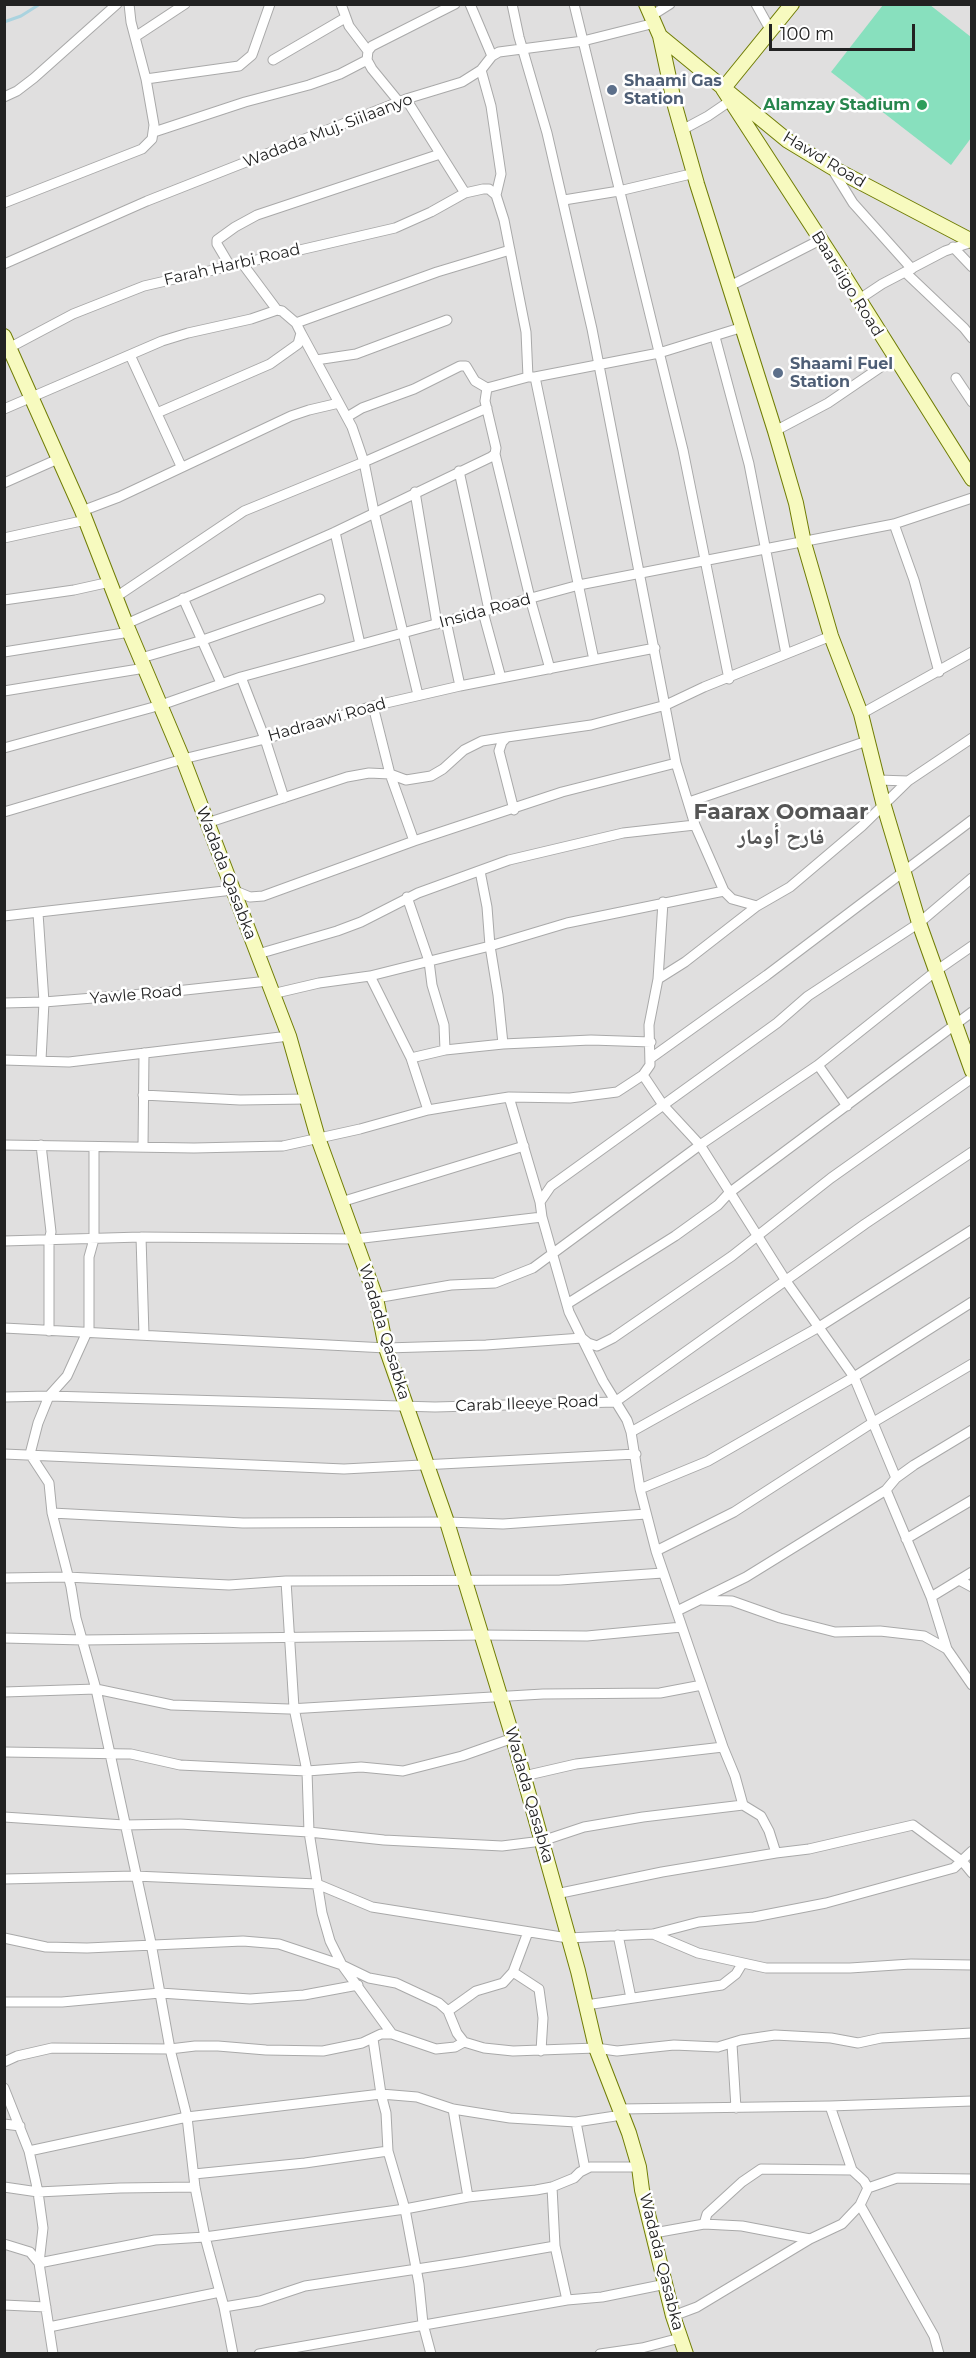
<!DOCTYPE html>
<html>
<head>
<meta charset="utf-8">
<style>
	body { margin:0 }
	#map { position:relative; width:976px; height:2358px; overflow:hidden; background:#f2efe9; font-family:Montserrat,sans-serif }
	canvas { display:block }
	.frame { position:absolute; inset:0; border:6px solid #222; pointer-events:none }
	.scale { position:absolute; left:769px; top:24px; width:146px; height:27px; box-sizing:border-box; border:3px solid #222; border-top:0; padding-left:8px; font-size:18px; line-height:21px; white-space:nowrap; color:#222; -webkit-text-stroke:4px #fff; paint-order:stroke }
</style>
</head>
<body>
<div id="map">
<canvas width="976" height="2358"></canvas>
<div class="frame"></div>
<div class="scale">100 m</div>
</div>
<script>
const g = document.querySelector('canvas').getContext('2d');
g.lineJoin = 'round';
function paint(path, color) { g.fillStyle = color; g.fill(path, 'evenodd'); }
const shape = rows => new Path2D(rows.map(r => 'M' + r).join(''));
function trace(path, color, width, dash) { g.strokeStyle = color; g.lineWidth = width; g.lineCap = dash ? 'butt' : 'round'; g.setLineDash(dash || []); g.stroke(path); }
function write(font, color, halo, rows, align = 'center') {
  g.font = font + ' Montserrat,"Noto Naskh Arabic",sans-serif'; g.lineWidth = 5; g.setLineDash([]); g.textBaseline = 'middle'; g.strokeStyle = halo; g.fillStyle = color; for (const [text, x, y, turn = 0] of rows) {
    g.save(); g.translate(x, y); g.rotate((+turn || 0) * Math.PI / 180); g.textAlign = isNaN(turn) ? turn : align; if (halo) g.strokeText(text, 0, 0); g.fillText(text, 0, 0); g.restore();
  }
}
paint(shape([
	[5,5,971,5,971,2353,5,2353]
]), '#e0dfdf');
paint(shape([
	[883,5,930,5,971,37,971,138,951,165,831,72]
]), '#88e0be');
trace(shape([
	[4,22,21,16,40,4]
]), '#aad3df', 3);
const street = shape([
	[341,4,349,26,368,51],
	[470,4,492,56],
	[512,4,519,37,547,133,592,329,676,763,695,825,724,891,732,899,757,906,790,887,862,826,908,781,972,738],
	[574,4,683,450,729,679],
	[756,4,771,31],
	[651,16,670,4],
	[135,37,185,4],
	[273,60,345,18],
	[481,70,491,106,501,174,496,195],
	[146,79,239,66,252,55,270,4],
	[4,97,17,91,34,78,117,4],
	[406,99,465,193],
	[399,102,372,69,367,60,368,51,372,46,455,4],
	[682,130,708,116,730,101],
	[154,132,245,102,309,85,340,74,367,60],
	[832,169,853,203,912,269],
	[564,200,619,191,695,173],
	[4,203,142,149,152,139,154,125,146,79,131,22,129,4],
	[953,247,972,267],
	[242,263,277,310],
	[4,264,147,201,406,99,462,82,481,70,492,56,499,52,583,41,655,23],
	[230,266,217,244,217,240,235,227,257,215,440,154],
	[905,272,964,328,972,338],
	[730,286,820,240],
	[858,300,882,284,945,251,972,242],
	[296,323,437,272,510,250],
	[301,333,339,403],
	[715,337,749,464,786,654],
	[7,349,73,314,144,286,395,228,431,212,465,193,483,189,489,189,496,195,504,220,526,332,528,377],
	[130,355,181,466],
	[316,360,356,354,447,320],
	[535,377,594,660],
	[956,378,972,402],
	[4,409,162,341,188,333,251,319,277,310,282,311,296,323,301,333,298,344,270,364,157,413],
	[347,417,362,408,414,389,460,366,466,366,475,381,487,388,528,377,535,377,659,353,743,327],
	[775,431,828,403,894,358],
	[495,454,530,598,550,669],
	[459,471,489,610],
	[4,483,58,459],
	[415,492,437,624],
	[82,511,119,497,291,416,309,410,339,403,352,427,364,462,374,512,418,695],
	[894,524,914,580,939,672],
	[335,532,360,644],
	[4,538,86,520],
	[116,597,244,511,364,462,487,408],
	[183,598,221,683],
	[4,600,74,590,110,582],
	[483,612,501,678],
	[446,621,460,686],
	[126,624,335,532,491,457,495,454,496,448,485,401,487,388],
	[4,652,130,632],
	[141,658,203,640,320,599],
	[241,677,265,739,284,798],
	[4,691,145,668],
	[373,706,390,774,414,841],
	[861,714,972,652],
	[4,748,161,705,241,677,579,585,894,524,972,498],
	[878,780,908,781],
	[689,802,867,741],
	[514,810,499,751,502,742,507,737,591,725,666,705,704,687,831,636],
	[4,812,183,759,265,739,373,706,460,686,655,648],
	[207,823,347,777,369,773,390,774,406,780,431,776,443,769,464,750,482,741,507,737],
	[480,871,487,907,490,946,498,995,503,1044],
	[407,897,429,961,432,985,444,1025,445,1050],
	[38,913,44,1002,41,1060],
	[4,916,233,890,250,897,263,896,414,841,562,792,676,763],
	[258,954,337,931,361,922,418,893,509,860,623,833,695,825],
	[370,976,411,1058,428,1110],
	[658,979,685,962,757,906],
	[272,994,319,983,370,976,490,946,567,923,724,891],
	[4,1003,44,1002,167,992,268,981],
	[411,1058,445,1050,503,1044,591,1040,651,1042],
	[651,1058,767,975,972,820],
	[4,1060,69,1062,289,1036],
	[818,1065,847,1106],
	[643,1075,663,1105,700,1145,786,1281,854,1377,896,1478],
	[143,1095,240,1100,307,1099],
	[4,1145,194,1148,283,1146,360,1129,428,1110,464,1104,509,1097,570,1098,617,1092,643,1075,650,1065,649,1025,658,979,663,902],
	[41,1145,51,1232,49,1240,49,1331],
	[143,1147,144,1053],
	[341,1202,524,1146],
	[540,1202,551,1186,777,1023,808,996,919,923,972,878],
	[141,1237,144,1335],
	[4,1241,141,1237,355,1239,542,1217],
	[376,1298,451,1285,495,1283,533,1268,700,1145,818,1065,936,971,972,946],
	[567,1304,675,1236,718,1205,729,1193,972,1012],
	[4,1328,386,1348,486,1345,582,1338,588,1343,597,1346,613,1338,732,1256,831,1178,972,1078],
	[87,1332,67,1376,49,1396,38,1423,30,1454,49,1483,52,1513,71,1587,76,1618,96,1689,151,1943,170,2049,187,2117,195,2187,205,2237,224,2307,233,2354],
	[89,1332,89,1257,94,1239,94,1148],
	[4,1397,49,1396,435,1407,615,1402,865,1224,972,1152],
	[631,1432,819,1327,972,1230],
	[4,1454,344,1469,636,1454],
	[640,1489,708,1461,854,1377,972,1302],
	[886,1490,931,1597,947,1649],
	[52,1513,243,1523,447,1522,503,1524,646,1514],
	[906,1539,972,1500],
	[656,1551,734,1512,872,1423,972,1364],
	[4,1578,67,1577,229,1585,286,1581,560,1580,663,1573],
	[959,1580,972,1587],
	[286,1581,294,1708,307,1771,309,1832,322,1913,330,1941,342,1965,369,1978,396,1983,439,2003,448,2011,457,2033,464,2042,484,2048,513,2051,596,2048,617,2051,674,2045,718,2047,741,2040,775,2035,831,2038,858,2043,881,2038,972,2033],
	[931,1597,972,1572],
	[702,1600,732,1601,780,1618,835,1632,880,1631,924,1636,947,1649,972,1685],
	[677,1611,746,1577,801,1543,886,1490,896,1478,914,1465,972,1430],
	[4,1638,83,1640,481,1635,587,1636,682,1627],
	[4,1692,96,1689,172,1705,289,1709,543,1694,660,1693,702,1685],
	[4,1752,131,1754,180,1765,220,1767,307,1771,361,1767,403,1771,462,1756,513,1738],
	[524,1776,576,1764,723,1747],
	[743,1805,761,1816,769,1831,776,1853,809,1849,913,1825,963,1862,972,1873],
	[4,1817,124,1825,180,1824,309,1832,384,1840,502,1846,542,1841,584,1827,643,1817,743,1805,735,1776,723,1747,656,1551,640,1489,631,1432,627,1420,603,1381,569,1312,542,1217,540,1202,509,1097],
	[4,1879,135,1876,317,1884,372,1907,568,1938,653,1934,699,1922,754,1917,826,1903,954,1868,972,1851],
	[556,1894,662,1872,776,1853],
	[653,1934,698,1953,766,1968,850,1968,911,1964,972,1965],
	[618,1935,631,1998],
	[4,1938,46,1947,87,1948,243,1941,279,1944,342,1965,392,2034],
	[513,1972,539,1989,543,2018,541,2051],
	[4,2002,62,2002,160,1993,250,1999,304,1995,358,1985],
	[586,2005,722,1985,736,1974,742,1964],
	[448,2011,476,1991,503,1983,513,1972,528,1932],
	[373,2039,381,2094,417,2097,453,2109,510,2118,576,2122,622,2115],
	[732,2044,736,2108],
	[4,2062,17,2056,52,2048,170,2049,195,2046,218,2046,266,2050,323,2051,362,2043,381,2034,392,2034,436,2049,455,2047,464,2042],
	[4,2088,29,2151,38,2192,43,2228,39,2263,53,2354],
	[830,2106,852,2170,864,2181,868,2188,897,2178,972,2179],
	[453,2109,468,2197],
	[620,2109,830,2106,972,2101],
	[576,2122,585,2169],
	[4,2124,20,2126],
	[29,2151,187,2117,381,2094,386,2113,388,2151],
	[194,2174,305,2163,388,2151,405,2209,419,2284,423,2324,431,2354],
	[4,2187,38,2192,120,2188,195,2187],
	[552,2187,555,2246,567,2300],
	[860,2205,934,2336,939,2354],
	[704,2224,707,2214,742,2182,761,2169,852,2170],
	[654,2233,704,2224,742,2226,810,2239],
	[4,2244,30,2252,39,2263,155,2240,205,2237,405,2209,468,2197,536,2190,552,2187,574,2178,580,2172,590,2167,639,2167],
	[4,2305,46,2307],
	[224,2307,260,2301,305,2286,463,2262,555,2246],
	[673,2316,697,2307,810,2239,842,2224,860,2205,868,2188],
	[49,2327,220,2292],
	[259,2354,567,2300,602,2297,666,2284],
	[600,2354,642,2348,680,2338]
]);
const secondary = shape([
	[646,4,660,36,788,141,831,167,972,241],
	[792,4,723,89,845,277,972,479],
	[660,36,675,106,697,184,775,431,796,503,804,543,831,636,861,714,884,806,919,923,972,1071],
	[4,336,82,511,126,624,183,759,289,1036,318,1138,376,1298,386,1348,447,1522,513,1738,578,1971,596,2048,629,2133,639,2167,642,2190,673,2316,686,2354]
]);
trace(street, '#a9a9a9', 11);
trace(secondary, '#707d05', 16);
trace(street, '#fff', 9);
trace(secondary, '#f7fabf', 14);
for (const [x, y, r, color] of [
	[612,90,6,"#5c6f8a"],
	[922,105,6,"#2e9e5b"],
	[778,373,6,"#5c6f8a"]
]) { const dot = new Path2D(); dot.arc(x, y, r, 0, 2 * Math.PI); g.fillStyle = color; g.fill(dot); trace(dot, '#fff', 2); }
write('bold 16px', '#4e5e75', '#fff', [
	["Shaami Gas",624,81],
	["Station",624,99],
	["Shaami Fuel",790,364],
	["Station",790,382]
], 'left');
write('bold 16px', '#27864d', '#fff', [
	["Alamzay Stadium",910,105]
], 'right');
write('16px', '#222', '#fff', [
	["Wadada Muj. Siilaanyo",328,131,-21],
	["Hawd Road",824,160,31],
	["Farah Harbi Road",232,265,-13],
	["Baarsiigo Road",847,284,58],
	["Insida Road",485,611,-15],
	["Hadraawi Road",327,720,-16],
	["Wadada Qasabka",226,873,69],
	["Yawle Road",136,995,-5],
	["Wadada Qasabka",384,1332,73],
	["Carab Ileeye Road",527,1404,-2],
	["Wadada Qasabka",529,1795,74],
	["Wadada Qasabka",661,2262,76]
]);
write('bold 22px', '#555', '#fff', [
	["Faarax Oomaar",781,813],
	["فارح أومار",781,838]
]);
</script>
</body>
</html>
